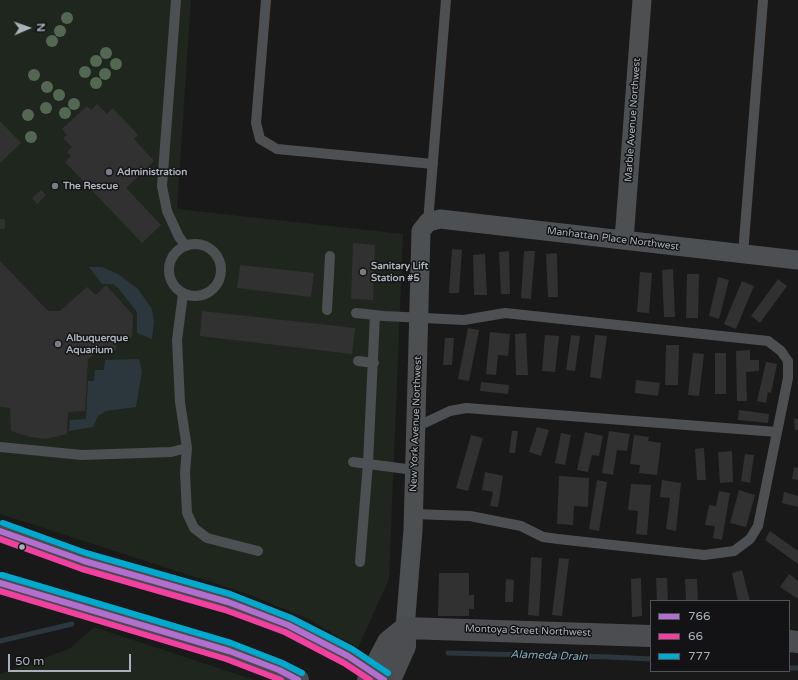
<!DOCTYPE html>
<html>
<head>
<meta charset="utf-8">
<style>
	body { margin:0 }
	#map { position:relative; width:798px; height:680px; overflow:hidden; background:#191919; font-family:"Varela Round",sans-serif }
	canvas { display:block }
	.legend { position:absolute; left:650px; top:600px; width:140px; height:72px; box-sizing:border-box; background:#131315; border:1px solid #4f5357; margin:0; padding:5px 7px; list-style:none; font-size:12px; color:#a9b2ba }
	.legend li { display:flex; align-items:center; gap:8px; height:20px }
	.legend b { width:20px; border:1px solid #4f5357 }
	.north { position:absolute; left:8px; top:8px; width:40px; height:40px; -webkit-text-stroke:3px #131315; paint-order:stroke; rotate:88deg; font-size:11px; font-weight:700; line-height:16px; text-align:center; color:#a9b2ba }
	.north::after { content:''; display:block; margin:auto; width:14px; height:18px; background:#a9b2ba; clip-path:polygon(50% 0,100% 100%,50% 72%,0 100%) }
	.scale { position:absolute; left:8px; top:654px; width:123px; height:18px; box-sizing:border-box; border:2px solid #a9b2ba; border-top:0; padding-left:5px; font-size:12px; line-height:14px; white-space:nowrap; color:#a9b2ba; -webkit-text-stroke:3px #131315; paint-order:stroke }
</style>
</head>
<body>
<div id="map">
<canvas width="798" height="680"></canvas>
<ul class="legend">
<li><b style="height:5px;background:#b36fd0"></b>766</li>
<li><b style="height:5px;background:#f240a1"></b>66</li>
<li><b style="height:5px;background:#00a9ce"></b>777</li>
</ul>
<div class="north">N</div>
<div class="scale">50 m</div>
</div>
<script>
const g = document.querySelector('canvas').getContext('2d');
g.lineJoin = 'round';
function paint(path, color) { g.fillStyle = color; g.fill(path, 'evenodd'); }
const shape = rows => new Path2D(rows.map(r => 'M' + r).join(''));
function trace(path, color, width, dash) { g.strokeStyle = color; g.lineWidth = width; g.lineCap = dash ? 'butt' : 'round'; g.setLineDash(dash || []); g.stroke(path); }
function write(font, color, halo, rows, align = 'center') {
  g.font = font + ' "Varela Round",sans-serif'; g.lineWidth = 3; g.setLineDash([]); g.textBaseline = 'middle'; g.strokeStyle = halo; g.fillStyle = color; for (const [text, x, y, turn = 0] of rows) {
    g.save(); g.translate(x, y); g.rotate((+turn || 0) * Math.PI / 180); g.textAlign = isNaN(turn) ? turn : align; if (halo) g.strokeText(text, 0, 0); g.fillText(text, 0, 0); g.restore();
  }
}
paint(shape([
	[0,0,191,0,177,209,403,234,389,579,358,648,308,619,248,594,0,514],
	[94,627,254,680,0,680,0,674,69,649]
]), '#1f261e');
paint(shape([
	[89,267,102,267,118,274,138,289,152,309,154,321,152,339,137,333,137,312,118,288,113,284,102,284],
	[139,359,142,371,136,407,106,411,98,416,93,427,69,431,70,420,86,419,88,381,94,381,95,370,104,370,105,360]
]), '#2b373c');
trace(shape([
	[0,641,72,624],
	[448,653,610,657,651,659],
	[789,668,798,668]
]), '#2b373c', 5);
paint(shape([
	[97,104,107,114,113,108,138,135,134,139,154,161,126,188,161,225,142,243,65,162,71,156,67,152,72,147,63,138,67,135,62,129,87,106,91,110],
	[0,121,21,143,0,163],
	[41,190,46,195,37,204,32,198],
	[0,219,5,219,5,229,0,229],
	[353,243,375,245,373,300,351,299],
	[452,249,462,250,459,293,449,293],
	[509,251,510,294,501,294,499,252],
	[524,251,535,251,531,299,521,298],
	[557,253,558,297,548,297,546,254],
	[485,254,487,295,474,295,473,255],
	[0,261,48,311,60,311,87,287,96,295,106,285,133,315,132,338,117,338,116,350,98,352,88,359,85,411,68,412,67,434,46,439,30,437,11,431,10,408,0,407],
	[240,265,314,273,311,297,237,288],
	[673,269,675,317,664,317,662,270],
	[640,272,652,273,649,313,637,312],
	[687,274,699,274,698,318,686,318],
	[718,277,729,280,719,319,709,316],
	[778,279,787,286,760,323,751,316],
	[742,281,754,286,736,329,724,324],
	[202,311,355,328,352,354,200,336],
	[468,328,479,330,469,381,458,379],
	[490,332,510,334,508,356,498,355,496,375,486,374],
	[526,333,528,375,516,375,515,334],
	[545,335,559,336,555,372,542,371],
	[571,335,580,336,575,371,566,370],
	[595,335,607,336,601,379,590,377],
	[445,338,454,338,452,365,443,365],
	[666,345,679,345,678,385,665,385],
	[750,350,750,360,759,360,759,371,746,372,747,401,737,401,736,351],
	[693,353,704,354,699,396,688,395],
	[715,353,726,353,726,394,715,394],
	[766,362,777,364,771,393,768,392,766,403,757,401],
	[636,380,660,383,658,396,635,393],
	[481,382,509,385,508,394,480,391],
	[739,410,769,414,768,423,738,420],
	[794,419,798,419,798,430,795,430],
	[537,427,549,430,541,456,529,452],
	[512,431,518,431,515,453,509,453],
	[609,431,630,434,627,451,617,450,613,475,602,473],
	[585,432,603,436,599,456,592,455,588,472,577,470],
	[561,433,571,435,565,465,555,463],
	[471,435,483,438,468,491,456,488],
	[634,435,649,437,648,441,661,443,657,475,639,473,640,465,630,464],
	[704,448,706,480,697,480,695,449],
	[732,451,733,482,720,483,718,452],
	[745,454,754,455,750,483,741,481],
	[794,467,798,468,798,480,792,479],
	[485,472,503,476,498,507,490,506,493,492,482,490],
	[559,476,589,478,588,507,574,506,573,525,557,524],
	[597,480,607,482,599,531,589,529],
	[662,480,681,483,676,531,666,529,670,498,660,497],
	[631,484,651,485,647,535,636,534,638,511,628,510],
	[739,490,755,495,746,527,730,523],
	[719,491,730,493,722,540,713,538,715,526,705,525,709,505,716,506],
	[784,492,798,496,798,507,782,503],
	[770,531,798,551,798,564,765,540],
	[531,557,542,558,539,616,528,615],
	[559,558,569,559,562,616,552,615],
	[742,570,750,601,738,601,732,573],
	[439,573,469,573,469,595,474,595,474,609,469,609,469,616,438,616],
	[789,574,798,581,798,599,780,587],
	[641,578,642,616,632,617,631,579],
	[656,578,667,578,668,601,657,601],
	[506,579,514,580,513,602,505,602],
	[685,579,697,579,698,601,686,601]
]), '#313131');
trace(shape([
	[176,0,162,186,167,211,179,237,186,246],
	[266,0,256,123,260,139,277,149,433,164],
	[428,222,446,0],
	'169 270a26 26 0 1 1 52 0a26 26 0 1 1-52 0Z',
	[743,254,763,0],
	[183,294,177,340,180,402,187,448,185,472,187,513,194,528,207,538,258,551],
	[327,310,330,256],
	[356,313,384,316,464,320,505,313,768,341,781,351,788,361,788,378,758,526,750,539,734,551,704,555,558,539,543,537,521,526,470,516,413,514],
	[358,361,374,363],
	[416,427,450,411,466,408,777,432],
	[0,447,82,455,171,452,187,448],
	[353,462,414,470],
	[360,562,368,463,375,315]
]), '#4d5052', 10);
trace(shape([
	[624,240,642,0],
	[405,628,413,530,421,231,428,222,440,219,798,260]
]), '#4d5052', 19);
trace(shape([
	[405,628,651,636],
	[789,641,798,642],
	[368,680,388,642,405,628],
	[390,680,405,646,405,628]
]), '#4b4d50', 22);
trace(shape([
	[0,531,84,561,228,602,288,625,348,656,384,680],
	[0,583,229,651,279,670,298,680]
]), '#4a4b4e', 22);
trace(shape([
	[0,531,84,561,228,602,288,625,348,656,384,680],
	[0,583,229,651,279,670,298,680]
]), '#b36fd0', 6);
trace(shape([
	[0,539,82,569,225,610,285,632,344,663,370,680],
	[0,591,226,659,281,680]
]), '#f240a1', 6);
trace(shape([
	[3,523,86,553,230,594,291,618,352,649,388,673],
	[2,575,231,643,282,663,302,673]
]), '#00a9ce', 6);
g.fillStyle = '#546752';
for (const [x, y] of [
	[67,18],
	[60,31],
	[52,41],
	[106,53],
	[96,61],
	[116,64],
	[85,72],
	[105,74],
	[34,75],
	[96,83],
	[47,87],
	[59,95],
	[74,104],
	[46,108],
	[65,113],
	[28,115],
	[31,137]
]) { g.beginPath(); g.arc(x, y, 6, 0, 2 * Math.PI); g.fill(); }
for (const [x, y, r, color] of [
	[109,172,4,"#777c82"],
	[55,186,4,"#777c82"],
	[363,272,4,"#777c82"],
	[58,344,4,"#777c82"],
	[22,547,3.5,"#a9b2ba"]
]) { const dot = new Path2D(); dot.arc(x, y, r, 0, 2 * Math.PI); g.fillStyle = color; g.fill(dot); trace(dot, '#131315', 1.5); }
write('10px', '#a9b2ba', '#131315', [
	["Marble Avenue Northwest",633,120,-86],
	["Manhattan Place Northwest",613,239,7],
	["New York Avenue Northwest",416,424,-88],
	["Montoya Street Northwest",528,631,2]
]);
write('bold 10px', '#a9b2ba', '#131315', [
	["Administration",117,172],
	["The Rescue",63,186],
	["Sanitary Lift",371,266],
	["Station #5",371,278],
	["Albuquerque",66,338],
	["Aquarium",66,350]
], 'left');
write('italic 11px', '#7fa7b7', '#131315', [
	["Alameda Drain",549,656,2]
]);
</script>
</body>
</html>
